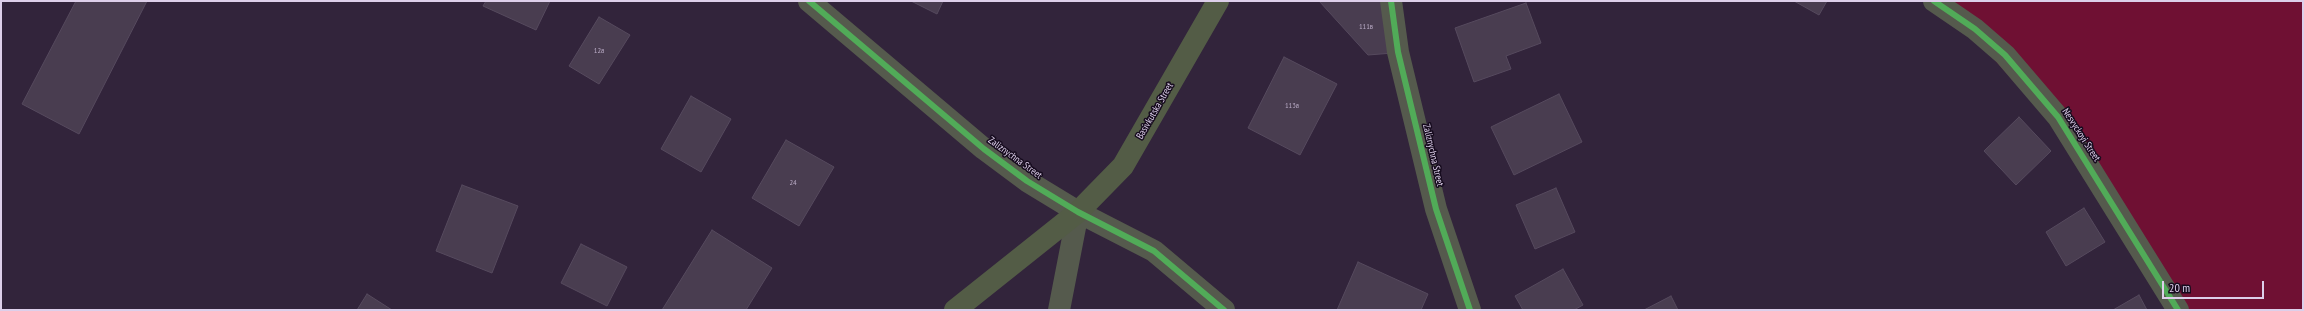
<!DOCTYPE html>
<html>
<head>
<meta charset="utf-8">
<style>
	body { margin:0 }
	#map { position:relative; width:2304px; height:311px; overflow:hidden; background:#32243b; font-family:"PT Sans Narrow",sans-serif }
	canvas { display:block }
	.frame { position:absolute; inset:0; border:2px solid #ddcfea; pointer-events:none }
	.scale { position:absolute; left:2162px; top:281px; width:102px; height:18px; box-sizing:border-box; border:2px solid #ddcfea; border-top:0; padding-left:5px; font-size:12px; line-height:14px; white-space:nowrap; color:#ddcfea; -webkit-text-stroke:3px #160b1e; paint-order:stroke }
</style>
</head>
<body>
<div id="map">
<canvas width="2304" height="311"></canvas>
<div class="frame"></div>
<div class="scale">20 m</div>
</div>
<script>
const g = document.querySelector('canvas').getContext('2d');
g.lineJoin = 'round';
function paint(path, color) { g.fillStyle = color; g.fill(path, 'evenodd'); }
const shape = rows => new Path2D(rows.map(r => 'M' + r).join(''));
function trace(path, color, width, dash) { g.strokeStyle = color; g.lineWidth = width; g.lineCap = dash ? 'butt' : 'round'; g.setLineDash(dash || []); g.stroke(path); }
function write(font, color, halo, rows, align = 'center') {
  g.font = font + ' "PT Sans Narrow",sans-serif'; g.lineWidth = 3; g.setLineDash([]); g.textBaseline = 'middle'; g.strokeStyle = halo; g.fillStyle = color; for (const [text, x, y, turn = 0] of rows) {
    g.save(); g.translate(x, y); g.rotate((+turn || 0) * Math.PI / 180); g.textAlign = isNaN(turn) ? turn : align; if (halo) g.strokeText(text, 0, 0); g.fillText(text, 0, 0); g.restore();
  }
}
paint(shape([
	[1942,1,2303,1,2303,310,2178,310,2091,168]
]), '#6f1033');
const building = shape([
	[76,1,147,1,79,134,22,104,76,1],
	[486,1,550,1,536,30,483,6,486,1],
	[911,1,943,1,937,14,911,1],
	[1319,1,1386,1,1393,53,1368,55,1319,1],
	[1794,1,1827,1,1819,15,1794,1],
	[1526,3,1541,43,1506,56,1511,69,1474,82,1455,28,1526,3],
	[599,17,630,35,599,84,569,66,599,17],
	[1284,57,1337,84,1300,155,1248,128,1284,57],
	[1559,94,1582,142,1514,175,1491,127,1559,94],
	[691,96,731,119,701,172,661,149,691,96],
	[2019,117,2051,151,2016,185,1984,151,2019,117],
	[786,140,834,167,799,226,752,198,786,140],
	[462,185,518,206,492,273,436,251,462,185],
	[1556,188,1575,232,1535,249,1516,205,1556,188],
	[2084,208,2105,242,2066,266,2046,232,2084,208],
	[712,230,772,268,746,310,662,310,712,230],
	[581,244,627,267,607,306,561,283,581,244],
	[1358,262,1428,294,1421,310,1337,310,1358,262],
	[1563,269,1583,305,1574,310,1523,310,1515,296,1563,269],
	[367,294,392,310,357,310,367,294],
	[2139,295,2147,310,2113,310,2139,295],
	[1671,296,1678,310,1644,310,1671,296]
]);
paint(building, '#493d50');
trace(building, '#564a5e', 1);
trace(shape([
	[809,1,984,149,1027,181,1078,212,1154,251,1224,310],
	[1391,1,1398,52,1436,209,1470,310],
	[1934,1,1975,29,2005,55,2058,117,2178,310],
	[1059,310,1078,212]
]), '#555a4d', 22);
trace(shape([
	[955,310,1078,212,1123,166,1218,1]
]), '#535c46', 22);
trace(shape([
	[809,1,984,149,1027,181,1078,212,1154,251,1224,310],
	[1391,1,1398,52,1436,209,1470,310],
	[1934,1,1975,29,2005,55,2058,117,2178,310]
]), '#51ab58', 6);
write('8px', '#b8aac4', null, [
	["111в",1366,27],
	["12а",599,51],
	["113а",1292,106],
	["24",793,183]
]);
write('10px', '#ddcfea', '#160b1e', [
	["Basivkutska Street",1155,111,-60],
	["Nesvyckoyi Street",2081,135,57],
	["Zaliznychna Street",1433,155,77],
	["Zaliznychna Street",1015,158,36]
]);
</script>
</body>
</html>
